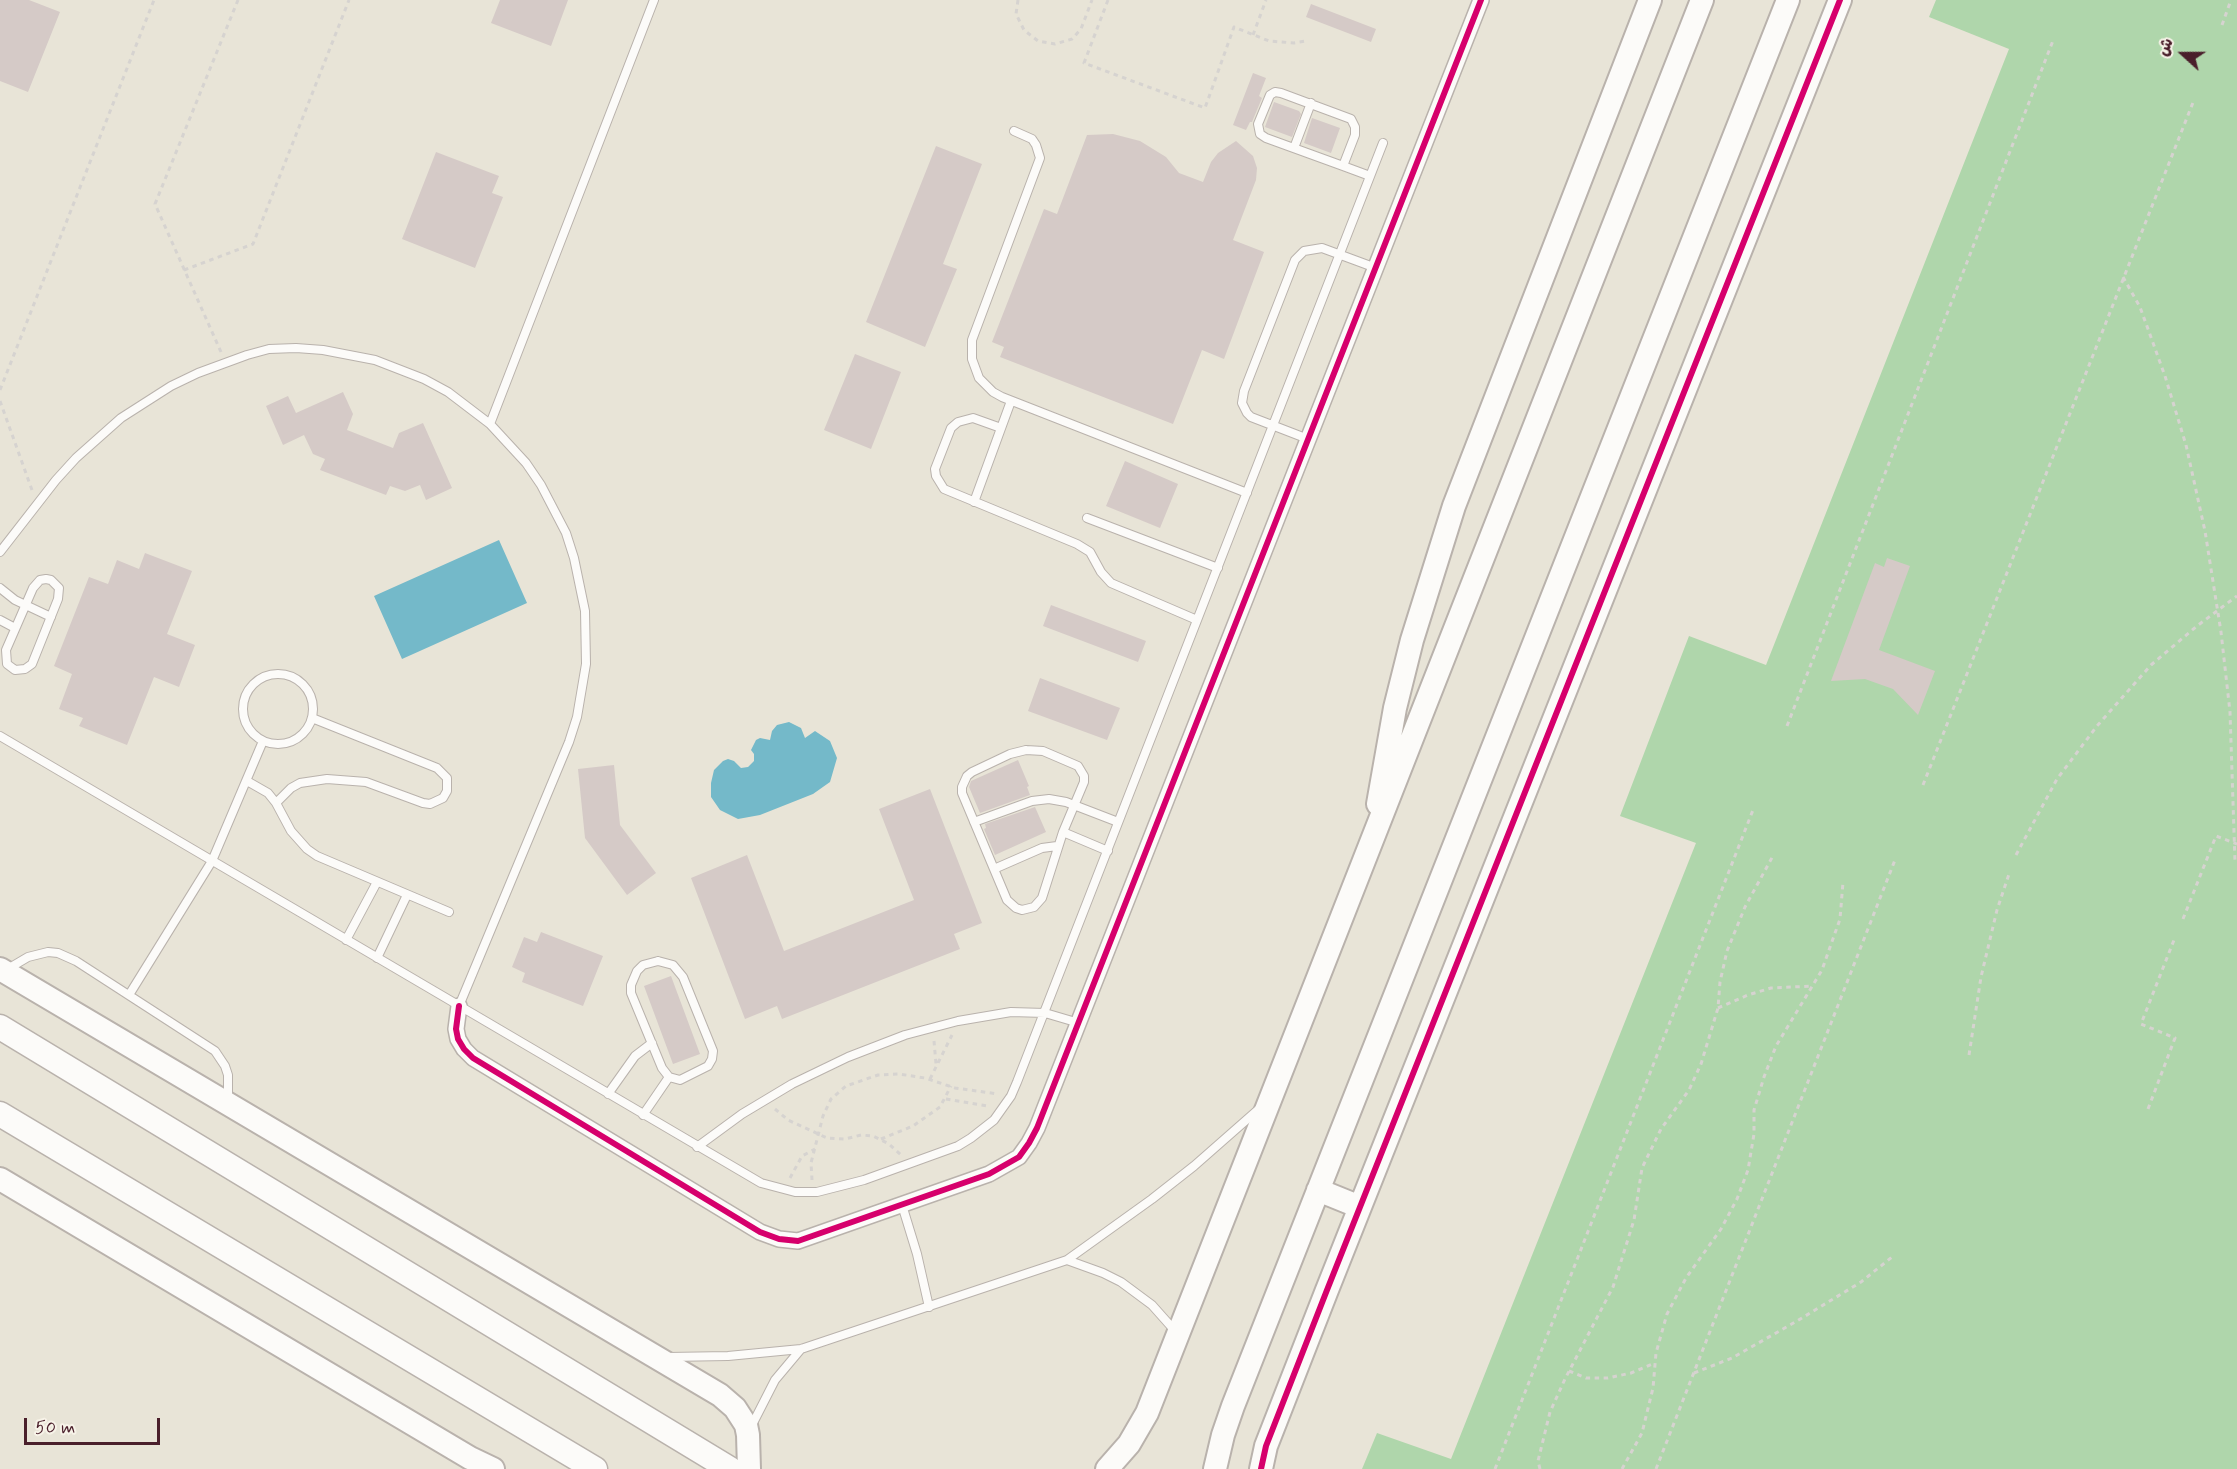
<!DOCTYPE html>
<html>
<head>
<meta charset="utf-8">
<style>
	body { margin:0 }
	#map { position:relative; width:2237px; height:1469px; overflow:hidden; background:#e8e4d7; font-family:Mynerve,"Playpen Sans Arabic",sans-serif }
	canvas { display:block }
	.north { position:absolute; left:2153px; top:24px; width:60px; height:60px; -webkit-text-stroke:4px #f7f3e8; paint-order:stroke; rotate:291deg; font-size:16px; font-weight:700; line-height:24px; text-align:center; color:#4a1f2b }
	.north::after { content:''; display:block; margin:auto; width:21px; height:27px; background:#4a1f2b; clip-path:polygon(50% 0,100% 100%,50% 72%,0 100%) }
	.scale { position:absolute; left:24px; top:1418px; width:136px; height:27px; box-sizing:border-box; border:3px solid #4a1f2b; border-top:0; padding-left:8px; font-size:18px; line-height:21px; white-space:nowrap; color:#4a1f2b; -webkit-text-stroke:4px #f7f3e8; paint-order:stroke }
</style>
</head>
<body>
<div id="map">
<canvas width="2237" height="1469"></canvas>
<div class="north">ش</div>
<div class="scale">50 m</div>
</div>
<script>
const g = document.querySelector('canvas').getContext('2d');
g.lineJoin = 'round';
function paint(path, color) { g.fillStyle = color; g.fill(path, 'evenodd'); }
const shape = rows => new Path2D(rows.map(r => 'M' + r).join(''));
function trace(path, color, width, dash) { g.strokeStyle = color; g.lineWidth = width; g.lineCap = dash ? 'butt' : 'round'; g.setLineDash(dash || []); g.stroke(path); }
paint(shape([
	[1936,0,2237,0,2237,1469,1362,1469,1377,1433,1451,1459,1696,843,1620,816,1689,636,1766,665,2009,49,1929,17]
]), '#afd6ab');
paint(shape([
	[499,540,527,603,402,659,374,596],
	[789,722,801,728,805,738,815,731,830,741,837,758,830,782,813,794,760,815,738,819,720,810,711,797,711,783,714,770,723,761,728,759,734,761,741,768,748,767,754,761,754,754,751,750,756,740,760,738,770,740,772,731,777,725]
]), '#74b9c9');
paint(shape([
	[0,0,29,0,60,12,28,92,0,81],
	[500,0,568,0,551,46,491,23],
	[1311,4,1376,29,1371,42,1306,17],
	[1253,73,1266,78,1259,96,1262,98,1252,122,1250,122,1246,130,1233,125],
	[1274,102,1299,111,1301,114,1292,137,1265,127],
	[1312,118,1340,128,1331,153,1304,143],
	[1113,134,1140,141,1166,157,1179,173,1203,182,1211,162,1218,153,1236,141,1253,156,1257,168,1256,180,1233,240,1264,252,1224,359,1202,350,1173,424,1000,357,1004,347,992,342,1044,209,1057,214,1087,135],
	[936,146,982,164,943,264,957,269,925,347,866,322],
	[436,152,499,176,492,193,503,197,475,268,402,239],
	[855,354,901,372,871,449,824,430],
	[343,392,353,414,347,430,393,448,399,433,423,423,452,488,426,500,420,485,405,491,390,486,386,495,320,470,325,459,313,454,304,435,283,445,266,406,288,396,296,413],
	[1125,461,1178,484,1160,528,1106,506],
	[145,553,192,571,167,634,195,645,179,687,154,677,127,745,79,726,83,718,59,709,72,674,54,666,89,577,108,584,117,560,139,569],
	[1887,558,1910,566,1879,650,1935,671,1918,715,1893,689,1865,679,1831,681,1875,563,1884,567],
	[1051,605,1146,641,1138,662,1043,626],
	[1040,678,1120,708,1107,740,1028,711],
	[1018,760,1029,786,1027,787,1030,795,980,813,969,787,971,781],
	[614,765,620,825,656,873,627,895,585,838,578,769],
	[930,789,982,923,954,934,960,949,782,1019,777,1006,745,1019,691,878,747,855,784,951,914,900,879,809],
	[1035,807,1046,832,995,855,984,829,986,828,985,824],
	[541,932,603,956,583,1006,522,982,525,973,512,967,524,937,537,942],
	[671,976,700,1054,673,1064,644,986]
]), '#d5cac7');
const lane = shape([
	[1014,131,1032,139,1036,145,1040,158,972,340,972,359,979,378,993,392,1002,397,1247,493],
	[1294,148,1311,103],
	[1343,166,1355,135,1355,127,1351,119,1281,93,1275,92,1270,95,1258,124,1260,134,1266,138,1343,166,1370,176],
	[490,424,654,0],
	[1001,428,973,418,958,422,951,428,935,469,936,476,944,489,1077,544,1090,552,1101,572,1111,583,1197,620],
	[1308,439,1251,417,1247,413,1242,403,1244,391,1295,260,1304,251,1322,248,1376,268],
	[974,502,1011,401],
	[1087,518,1218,568],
	[0,552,56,480,76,458,121,418,171,386,198,373,247,355,269,349,296,348,323,350,375,360,424,379,448,392,490,424,526,463,541,485,566,533,574,558,585,611,586,664,577,717,569,742,459,1006],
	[46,579,51,580,59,588,58,599,32,664,25,669,15,670,7,664,6,650,33,588,40,580,46,579],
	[0,588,15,600,51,617],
	[0,620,15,628],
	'243 709a35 35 0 1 1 70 0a35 35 0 1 1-70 0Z',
	[0,736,761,1183,795,1192,817,1192,864,1180,958,1146,971,1138,994,1120,1011,1096,1017,1082,1383,143],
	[1026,750,1043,751,1078,766,1084,776,1084,782,1063,832,1042,898,1034,907,1022,910,1016,908,1007,900,962,793,962,787,967,776,972,772,1010,754,1026,750],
	[247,781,268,793,276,803,291,831,307,849,317,856,449,912],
	[276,803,291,788,300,783,327,779,366,782,423,803,430,804,443,798,447,791,447,778,437,768,312,718],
	[974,822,1032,801,1049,799,1066,802,1118,822],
	[1063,832,1108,851],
	[994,869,1042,848,1057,846],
	[346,940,377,882],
	[377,958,407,895],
	[658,961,673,965,683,977,713,1051,712,1059,708,1066,680,1080,669,1077,662,1068,631,993,631,985,637,971,643,965,658,961],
	[6,970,28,957,48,952,58,953,76,961,215,1051,225,1066,228,1075,228,1100],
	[129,995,212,861,263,741],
	[608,1094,635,1056,652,1043],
	[643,1115,669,1077],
	[697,1147,742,1114,792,1084,848,1057,905,1035,958,1021,1011,1012,1045,1013,1079,1023],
	[902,1205,917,1254,929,1307],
	[1067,1260,1103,1273,1121,1282,1152,1305,1176,1332],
	[668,1357,728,1356,801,1349,1067,1260,1152,1199,1194,1166,1260,1108],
	[752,1425,775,1380,801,1349]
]);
const street = shape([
	[459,1006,456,1029,458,1039,464,1049,473,1058,760,1232,779,1239,798,1241,989,1174,1019,1157,1029,1143,1037,1128,1481,0]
]);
const secondary = shape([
	[1378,804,1395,708,1412,640,1454,506,1650,0],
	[0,969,720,1395,735,1408,746,1425,748,1435,749,1469],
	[0,1179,470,1458,493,1469],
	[1318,1190,1360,1207],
	[1107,1469,1129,1444,1147,1413,1702,0],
	[1215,1469,1223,1435,1233,1406,1788,0],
	[1261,1469,1266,1446,1327,1290,1840,0]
]);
const primary = shape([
	[0,1027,730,1469],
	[0,1114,595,1469]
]);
trace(lane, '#b9b2ac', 10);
trace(street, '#b9b2ac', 18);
trace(secondary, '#b9b2ac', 26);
trace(primary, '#b9b2ac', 27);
trace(shape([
	[1018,0,1016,14,1024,30,1038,41,1055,44,1072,39,1081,29,1092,0],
	[1108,0,1084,63,1205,108,1234,27,1269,41,1294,43,1306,41],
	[2222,25,2231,0],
	[1253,35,1266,0],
	[184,270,253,244,349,0],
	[2123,277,2140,307,2165,376,2186,445,2205,531,2221,632,2230,712,2235,862],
	[221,352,155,204,238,0],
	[0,390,154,0],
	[0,401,32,490],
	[1787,726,2054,38],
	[1923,785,2194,100],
	[2016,855,2057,779,2097,726,2151,665,2197,626,2237,596],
	[2183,919,2216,836,2237,844],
	[1718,1008,1748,995,1771,988,1813,986],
	[934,1041,936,1064],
	[1969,1055,1981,977,1997,910,2009,874],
	[930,1079,952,1035],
	[946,1099,988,1106],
	[775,1109,788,1120,827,1138,845,1139,861,1135,873,1136,889,1144,901,1155],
	[2148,1109,2175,1038,2141,1024,2174,940],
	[881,1139,913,1126,940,1107,951,1086],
	[790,1178,802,1156,815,1149],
	[812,1180,811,1163,823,1116,831,1099,846,1086,878,1075,899,1074,925,1078,955,1088,998,1094],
	[1569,1371,1586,1378,1608,1378,1631,1373,1655,1363],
	[1694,1373,1732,1358,1797,1321,1861,1282,1892,1257],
	[1495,1469,1753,810],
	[1540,1469,1538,1461,1550,1412,1565,1379,1613,1287,1634,1220,1642,1168,1661,1129,1689,1090,1701,1064,1718,1008,1720,982,1727,951,1745,907,1774,854],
	[1622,1469,1642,1433,1653,1388,1656,1353,1667,1314,1686,1278,1721,1229,1737,1199,1748,1170,1754,1134,1754,1110,1764,1077,1776,1046,1822,970,1840,919,1843,882],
	[1656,1469,1895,860]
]), '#d6d3d0', 3, [4.5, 4.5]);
trace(lane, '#fcfbf9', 8);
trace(street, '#fcfbf9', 15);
trace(secondary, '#fcfbf9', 22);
trace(primary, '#fcfbf9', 24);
trace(shape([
	[459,1006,456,1029,458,1039,464,1049,473,1058,760,1232,779,1239,798,1241,989,1174,1019,1157,1029,1143,1037,1128,1481,0],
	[1261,1469,1266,1446,1327,1290,1840,0]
]), '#d6006c', 6);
</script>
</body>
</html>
